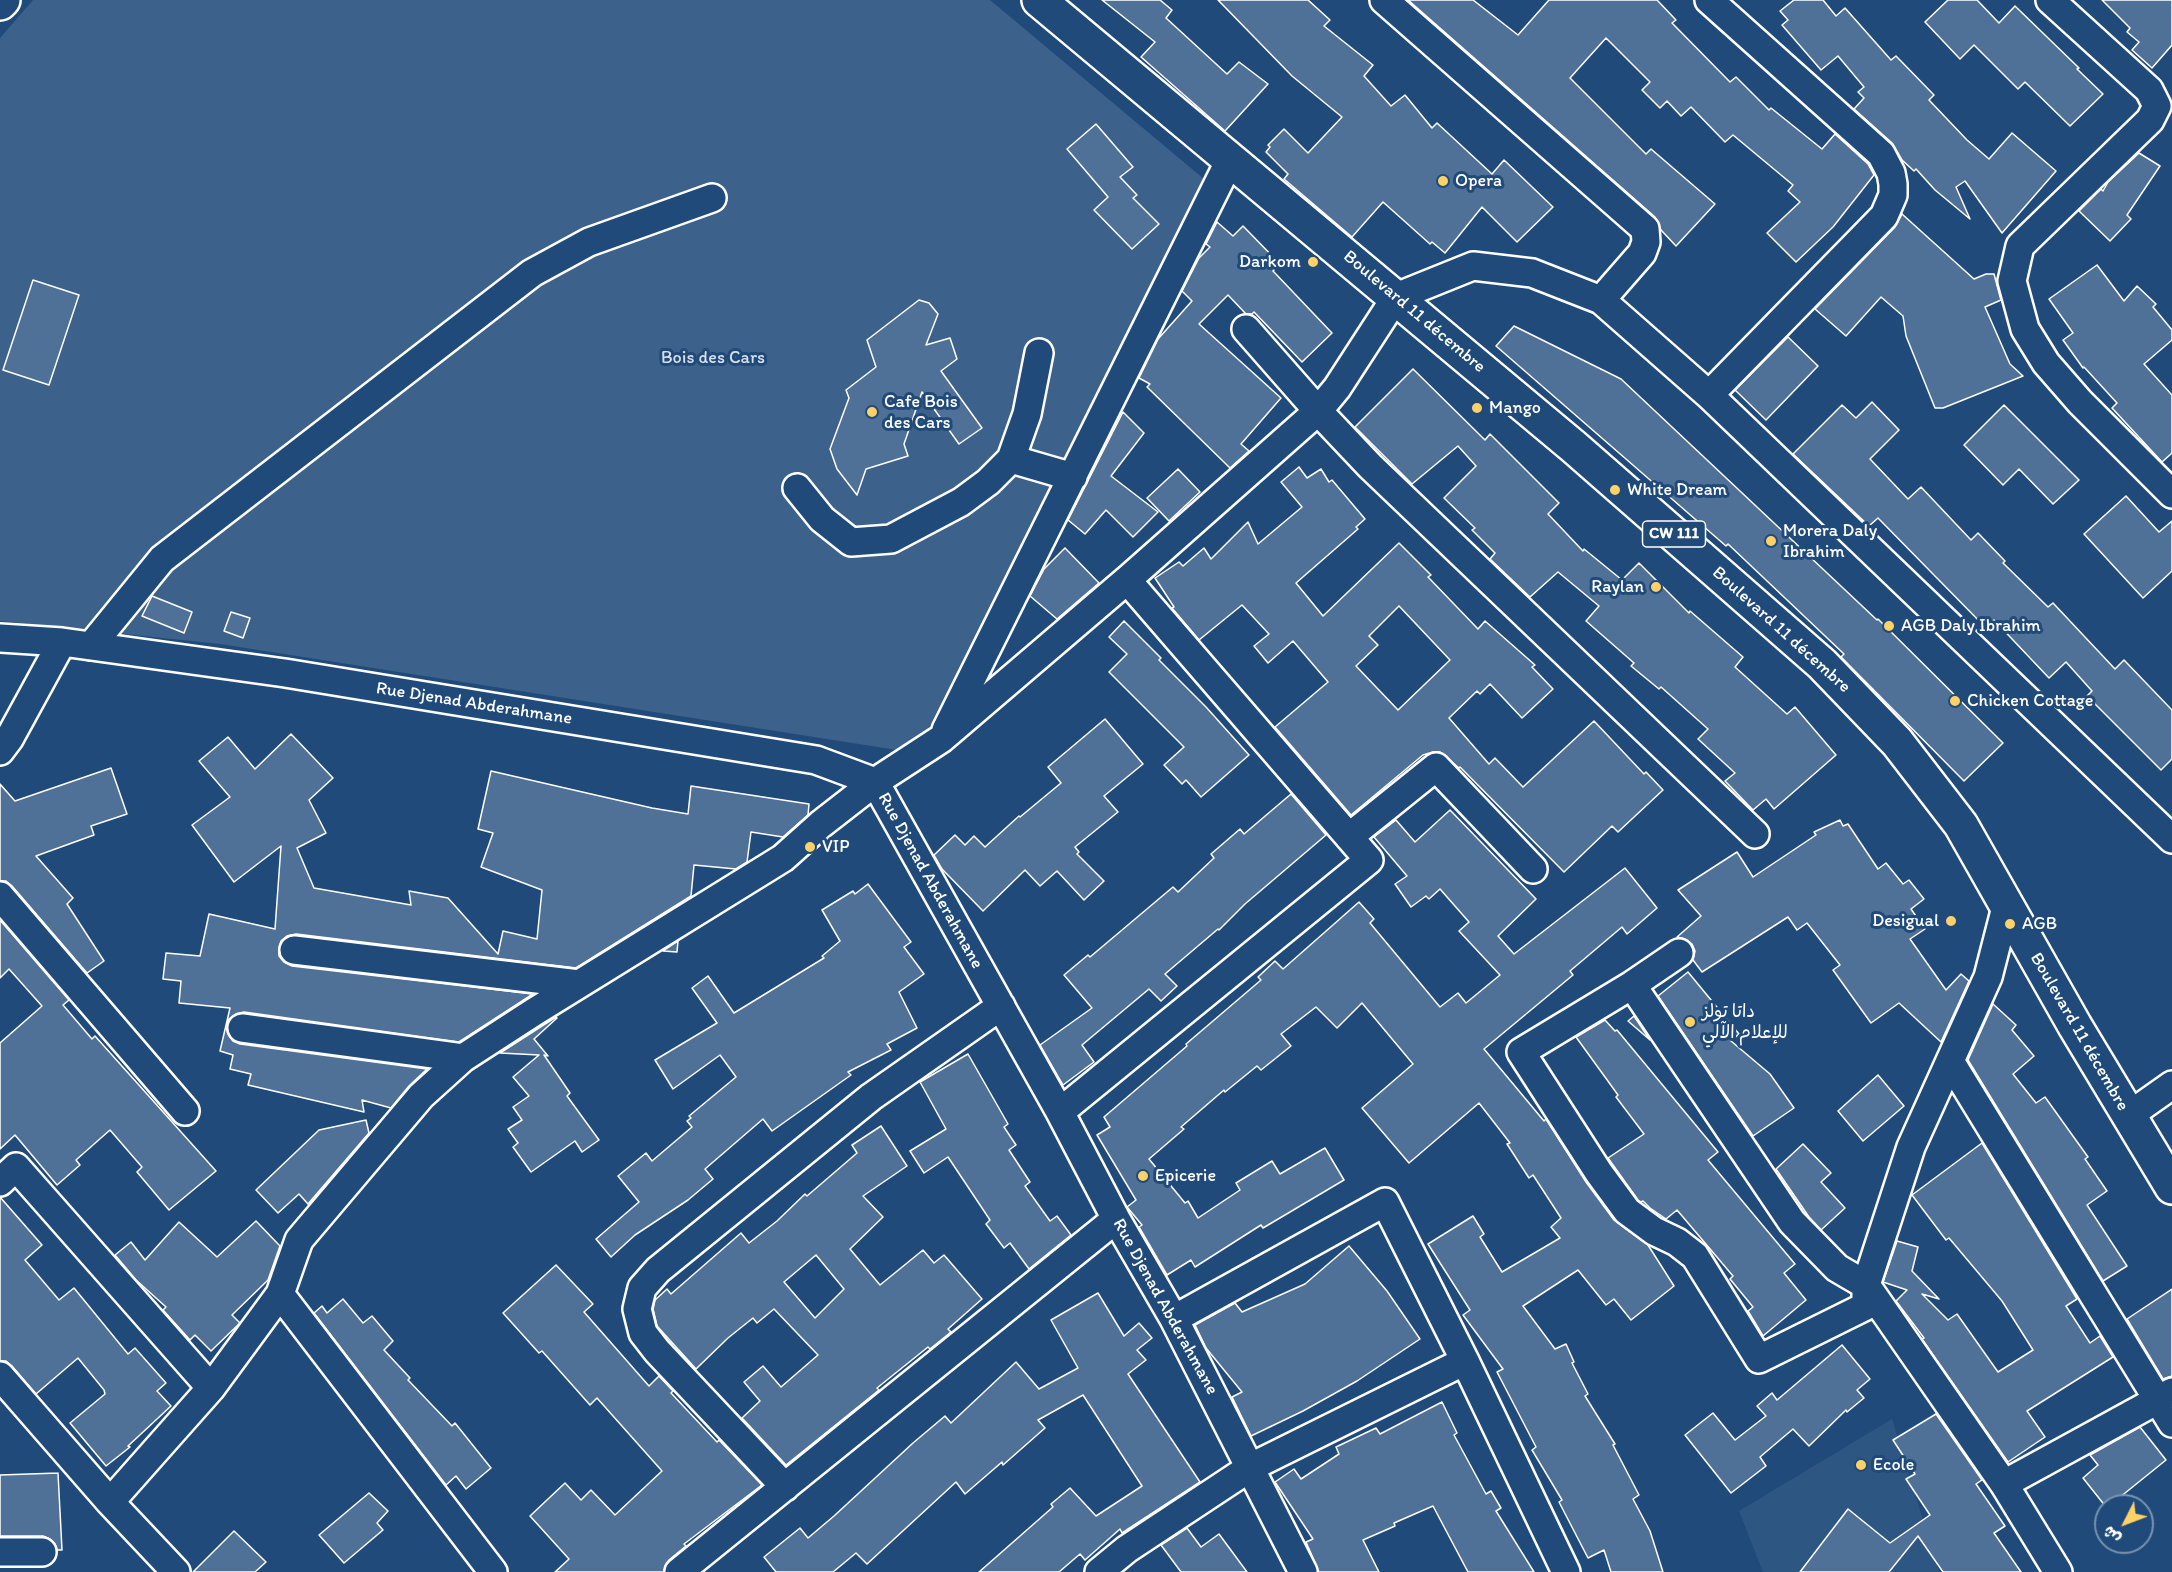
<!DOCTYPE html>
<html>
<head>
<meta charset="utf-8">
<style>
	body { margin:0 }
	#map { position:relative; width:2172px; height:1572px; overflow:hidden; background:#1f4a7a; font-family:Itim,"Playpen Sans Arabic",sans-serif }
	canvas { display:block }
	.north { position:absolute; left:2094px; top:1494px; width:60px; height:60px; box-sizing:border-box; background:#1f4a7a; border:2px solid #7992af; border-radius:50%; rotate:228deg; font-size:16px; font-weight:700; line-height:24px; text-align:center; color:#fff }
	.north::after { content:''; display:block; margin:auto; width:21px; height:27px; background:#ffd166; clip-path:polygon(50% 0,100% 100%,50% 72%,0 100%) }
</style>
</head>
<body>
<div id="map">
<canvas width="2172" height="1572"></canvas>
<div class="north">ش</div>
</div>
<script>
const g = document.querySelector('canvas').getContext('2d');
g.lineJoin = 'round';
function paint(path, color) { g.fillStyle = color; g.fill(path, 'evenodd'); }
const shape = rows => new Path2D(rows.map(r => 'M' + r).join(''));
function trace(path, color, width, dash) { g.strokeStyle = color; g.lineWidth = width; g.lineCap = dash ? 'butt' : 'round'; g.setLineDash(dash || []); g.stroke(path); }
function write(font, color, halo, rows, align = 'center') {
  g.font = font + ' Itim,"Playpen Sans Arabic",sans-serif'; g.lineWidth = 6; g.setLineDash([]); g.textBaseline = 'middle'; g.strokeStyle = halo; g.fillStyle = color; for (const [text, x, y, turn = 0] of rows) {
    g.save(); g.translate(x, y); g.rotate((+turn || 0) * Math.PI / 180); g.textAlign = isNaN(turn) ? turn : align; if (halo) g.strokeText(text, 0, 0); g.fillText(text, 0, 0); g.restore();
  }
}
paint(shape([
	[1892,1419,1939,1572,1763,1572,1739,1511]
]), '#2e5683');
paint(shape([
	[33,0,990,0,1204,179,916,753,220,644,0,621,0,38]
]), '#3c618b');
const building = shape([
	[1102,0,1160,0,1172,10,1166,18,1227,74,1239,62,1268,84,1225,131,1141,57,1155,42,1102,0],
	[1218,0,1308,0,1330,20,1324,26,1373,65,1364,76,1391,106,1405,95,1432,128,1437,123,1492,174,1504,160,1553,207,1517,242,1482,207,1445,253,1432,242,1430,244,1383,202,1352,237,1284,179,1288,174,1266,152,1270,147,1268,145,1284,129,1308,153,1342,117,1292,76,1218,0],
	[1408,0,1473,0,1518,35,1549,0,1657,0,1676,20,1672,23,1730,82,1736,77,1769,110,1771,108,1822,149,1835,134,1868,164,1874,175,1833,227,1796,262,1767,233,1800,202,1788,191,1793,185,1733,135,1725,142,1691,107,1681,116,1667,101,1660,108,1642,90,1650,82,1606,38,1570,78,1646,154,1651,149,1715,204,1676,246,1661,230,1655,217,1408,0],
	[1794,0,1823,0,1836,16,1845,8,1891,60,1896,56,1934,95,1929,100,1967,140,1989,159,2012,133,2056,171,2002,233,1965,181,1956,187,1970,219,1935,190,1916,169,1914,171,1902,160,1892,143,1854,109,1864,98,1858,92,1864,87,1838,56,1821,70,1782,25,1788,20,1780,11,1794,0],
	[1948,0,1977,0,1999,23,2015,6,2079,68,2077,69,2103,94,2070,126,2025,82,2018,89,1974,45,1960,59,1925,22,1948,0],
	[2102,0,2172,0,2172,45,2152,68,2132,50,2139,42,2127,32,2130,28,2102,0],
	[1096,124,1133,167,1120,177,1137,195,1133,198,1159,224,1132,249,1094,210,1108,197,1067,149,1096,124],
	[2139,153,2160,166,2127,215,2131,219,2110,241,2079,211,2101,189,2103,191,2108,182,2139,153],
	[1902,214,1974,279,1986,274,1994,274,2001,300,1985,307,2010,364,2023,376,1943,408,1935,408,1906,336,1903,316,1881,297,1846,336,1815,309,1895,227,1902,214],
	[1217,222,1233,236,1243,226,1280,264,1273,271,1332,333,1302,362,1254,312,1252,314,1246,314,1228,295,1199,324,1281,398,1241,444,1249,451,1230,468,1147,387,1150,384,1139,378,1158,339,1192,301,1182,291,1199,258,1210,247,1206,244,1217,222],
	[2097,265,2124,301,2137,286,2156,304,2153,307,2172,330,2172,340,2144,364,2172,395,2172,453,2162,462,2112,408,2117,403,2084,367,2083,368,2063,340,2073,333,2049,299,2097,265],
	[33,280,79,295,49,385,3,370,33,280],
	[919,300,929,303,938,314,926,345,950,338,957,359,941,371,982,428,959,444,922,392,904,444,908,456,866,469,857,495,837,469,830,449,849,398,846,390,876,367,867,340,919,300],
	[1514,326,1621,379,1877,620,1878,619,2003,743,1964,781,1841,657,1844,654,1728,544,1726,546,1496,346,1514,326],
	[1788,337,1818,366,1766,420,1735,390,1788,337],
	[1413,369,1485,440,1490,434,1559,503,1548,514,1583,551,1584,549,1622,580,1639,563,1689,613,1690,611,1743,657,1735,667,1787,714,1795,707,1836,755,1774,809,1766,799,1753,810,1725,781,1735,773,1698,739,1708,729,1661,687,1659,689,1631,666,1634,663,1586,621,1599,606,1558,572,1530,597,1490,559,1495,553,1472,530,1475,528,1444,498,1476,466,1458,446,1412,484,1355,427,1413,369],
	[1872,402,1899,430,1870,459,1908,499,1921,487,1971,540,1978,533,2005,561,2003,563,2048,607,2053,603,2115,669,2124,660,2172,710,2172,759,2161,770,2087,696,2092,691,2066,662,2049,678,1994,620,1986,628,1878,518,1869,526,1793,454,1842,405,1856,418,1872,402],
	[2004,405,2079,480,2053,504,2019,469,2003,485,1964,445,2004,405],
	[1123,412,1144,433,1111,476,1158,512,1133,537,1106,510,1085,534,1068,520,1123,412],
	[1299,467,1307,478,1321,469,1329,482,1332,480,1365,519,1356,527,1358,529,1296,583,1323,616,1399,543,1431,575,1428,577,1478,629,1485,621,1535,665,1532,667,1553,689,1522,718,1490,684,1480,694,1477,691,1449,718,1489,764,1495,758,1523,787,1594,721,1644,774,1646,772,1663,790,1618,832,1612,826,1564,872,1460,767,1459,768,1440,752,1433,752,1423,755,1351,815,1275,727,1328,682,1293,641,1268,663,1254,646,1269,634,1242,605,1199,640,1172,608,1174,607,1155,578,1179,562,1183,566,1204,548,1211,559,1248,522,1258,544,1302,507,1281,482,1299,467],
	[1399,606,1450,660,1398,710,1356,666,1378,645,1369,636,1399,606],
	[1178,469,1200,492,1169,521,1147,498,1178,469],
	[2126,496,2159,532,2172,521,2172,571,2143,598,2084,534,2126,496],
	[1065,548,1099,583,1057,619,1030,596,1044,569,1065,548],
	[152,596,192,612,184,633,142,616,152,596],
	[231,612,250,618,243,638,224,631,231,612],
	[1124,621,1161,658,1159,660,1206,707,1249,755,1201,797,1186,780,1182,784,1164,765,1184,747,1109,672,1127,654,1109,637,1124,621],
	[1105,719,1143,764,1104,796,1118,812,1075,847,1079,852,1077,854,1104,881,1084,900,1057,871,1040,886,1025,870,983,911,942,869,934,855,955,835,965,845,974,836,985,847,1019,816,1020,817,1061,783,1048,767,1105,719],
	[291,734,333,778,309,800,326,833,297,848,314,888,411,905,409,891,448,898,498,954,503,931,537,939,542,890,481,867,493,833,478,829,491,771,652,808,688,814,691,786,809,804,808,815,783,837,751,832,747,862,736,869,694,865,691,896,576,968,296,934,287,936,281,941,279,948,279,956,284,962,292,966,533,994,459,1042,244,1012,236,1014,229,1019,226,1026,228,1034,233,1041,240,1044,427,1069,409,1086,391,1108,362,1100,364,1112,248,1085,251,1074,230,1069,233,1055,220,1051,230,1008,179,1003,181,981,163,979,166,953,200,956,209,914,275,929,281,846,234,882,192,825,230,797,199,761,228,737,255,769,291,734],
	[111,768,127,814,91,826,94,835,36,856,73,898,67,904,104,961,87,973,12,886,6,881,0,881,0,784,15,801,111,768],
	[1291,794,1326,835,1245,904,1219,930,1218,929,1165,974,1177,986,1161,1001,1149,989,1082,1045,1094,1062,1063,1085,1040,1045,1092,1008,1064,975,1088,955,1090,957,1173,887,1178,892,1214,858,1211,854,1240,829,1244,834,1291,794],
	[1450,810,1536,899,1498,936,1514,954,1625,868,1657,908,1627,934,1622,927,1570,971,1573,975,1484,1049,1544,1121,1546,1119,1586,1182,1614,1220,1648,1245,1674,1286,1631,1320,1614,1299,1606,1305,1578,1270,1523,1306,1555,1349,1566,1344,1574,1362,1572,1363,1588,1394,1585,1396,1615,1444,1613,1445,1639,1495,1633,1499,1650,1531,1663,1572,1611,1572,1604,1550,1588,1558,1559,1502,1562,1500,1532,1450,1536,1447,1497,1372,1503,1369,1463,1315,1470,1310,1428,1244,1473,1216,1484,1234,1480,1237,1502,1272,1560,1238,1551,1227,1561,1218,1533,1175,1529,1178,1507,1144,1510,1143,1479,1103,1409,1163,1362,1108,1413,1064,1362,1003,1337,1028,1316,1007,1281,1034,1291,1046,1261,1070,1257,1066,1225,1092,1224,1090,1181,1127,1184,1129,1149,1159,1185,1203,1188,1201,1198,1218,1240,1190,1236,1183,1272,1161,1280,1174,1325,1148,1344,1180,1263,1228,1261,1225,1195,1267,1191,1260,1167,1275,1139,1227,1142,1225,1127,1207,1136,1200,1097,1135,1110,1127,1104,1117,1187,1046,1186,1044,1261,980,1258,977,1275,961,1283,969,1359,902,1374,919,1370,923,1440,1007,1458,993,1466,1003,1500,975,1459,931,1469,922,1440,889,1429,899,1426,896,1411,907,1395,884,1407,876,1374,837,1396,820,1415,842,1450,810],
	[1840,820,1843,826,1848,824,1878,869,1886,863,1903,884,1909,880,1924,899,1911,909,1925,929,1910,939,1946,990,1961,974,1969,981,1941,1042,1899,1003,1871,1023,1833,970,1840,965,1807,923,1797,930,1788,917,1702,972,1693,960,1695,951,1692,944,1685,939,1677,937,1701,916,1678,890,1737,852,1753,877,1816,835,1814,832,1840,820],
	[868,884,911,942,904,947,924,974,899,992,917,1028,887,1044,891,1050,848,1072,851,1075,772,1131,763,1119,705,1169,713,1179,688,1200,635,1235,611,1257,596,1239,639,1202,618,1176,646,1153,652,1161,692,1127,687,1121,691,1118,689,1116,736,1077,720,1055,673,1089,655,1060,717,1023,692,988,708,976,734,1013,824,958,822,956,840,941,822,910,853,891,855,894,868,884],
	[0,920,69,1000,63,1005,92,1039,95,1036,216,1171,169,1210,137,1172,142,1167,110,1130,76,1160,80,1165,57,1185,15,1135,0,1149,0,1043,42,1006,9,969,0,978,0,920],
	[678,941,677,952,663,951,678,941],
	[1688,972,1739,1034,1731,1041,1770,1074,1794,1108,1753,1136,1658,996,1688,972],
	[1993,1004,2016,1025,2012,1030,2034,1056,2013,1074,2036,1103,2045,1097,2088,1157,2085,1159,2107,1191,2087,1205,2127,1266,2103,1281,1968,1060,1993,1004],
	[1634,1016,1650,1040,1628,1021,1634,1016],
	[556,1017,557,1018,534,1039,548,1056,544,1055,570,1093,567,1096,599,1140,582,1152,575,1141,531,1172,513,1147,518,1143,508,1129,522,1120,513,1107,529,1096,513,1077,539,1055,500,1053,556,1017],
	[1605,1020,1615,1031,1617,1030,1718,1152,1708,1160,1795,1264,1784,1273,1806,1300,1763,1336,1748,1311,1753,1307,1730,1279,1733,1276,1677,1210,1666,1219,1650,1208,1643,1201,1641,1202,1638,1200,1608,1158,1644,1134,1616,1097,1618,1095,1576,1037,1605,1020],
	[968,1054,1008,1124,1004,1127,1016,1145,1009,1150,1030,1182,1025,1186,1050,1221,1057,1216,1071,1235,1029,1269,1010,1243,1004,1248,986,1224,990,1220,948,1157,924,1173,910,1151,946,1129,920,1082,968,1054],
	[1878,1075,1904,1106,1863,1141,1838,1111,1878,1075],
	[366,1120,369,1133,308,1204,299,1194,278,1213,256,1190,319,1130,366,1120],
	[881,1126,907,1166,863,1196,883,1217,850,1249,880,1285,923,1250,934,1263,944,1255,982,1299,948,1329,951,1332,930,1349,928,1347,877,1388,879,1390,786,1465,742,1418,760,1401,744,1382,763,1366,781,1387,818,1355,774,1309,757,1323,753,1318,728,1338,696,1369,657,1326,653,1309,655,1300,667,1289,671,1294,741,1233,749,1243,777,1221,805,1194,807,1196,857,1153,852,1145,881,1126],
	[816,1255,844,1289,815,1318,784,1282,816,1255],
	[1982,1143,2077,1299,2066,1306,2090,1343,2100,1336,2113,1357,2027,1411,2045,1437,2008,1462,1922,1339,1924,1338,1896,1301,1907,1290,1883,1282,1897,1241,1918,1247,1912,1271,1939,1299,1922,1294,1948,1320,1957,1314,1998,1372,2033,1350,2002,1301,1949,1238,1946,1240,1912,1195,1982,1143],
	[1803,1144,1831,1173,1821,1182,1845,1208,1821,1230,1809,1217,1776,1169,1803,1144],
	[0,1197,42,1245,25,1260,59,1300,74,1288,128,1354,135,1348,166,1383,157,1391,171,1406,128,1446,130,1447,106,1466,70,1423,105,1394,104,1390,78,1358,36,1394,12,1366,6,1361,0,1361,0,1197],
	[256,1221,280,1246,268,1280,232,1315,240,1323,211,1351,195,1335,190,1340,163,1310,166,1307,136,1280,115,1255,131,1242,145,1260,179,1222,217,1257,256,1221],
	[1349,1246,1387,1291,1420,1339,1357,1381,1303,1411,1251,1436,1232,1397,1242,1392,1206,1348,1195,1325,1235,1303,1242,1312,1305,1284,1349,1246],
	[556,1265,593,1304,584,1312,649,1386,659,1376,673,1391,671,1393,717,1442,719,1440,762,1485,684,1544,686,1546,669,1560,665,1566,664,1572,555,1572,569,1559,530,1516,565,1483,581,1500,591,1490,615,1515,662,1471,597,1398,590,1405,542,1351,539,1353,503,1313,556,1265],
	[2172,1289,2172,1376,2163,1379,2127,1319,2172,1289],
	[1098,1293,1124,1336,1139,1323,1152,1338,1137,1350,1146,1360,1128,1374,1200,1482,1122,1533,1120,1529,1085,1560,1080,1554,1059,1572,979,1572,1053,1507,1051,1504,1070,1488,1096,1516,1142,1486,1083,1395,1038,1420,1045,1428,1003,1465,1002,1462,965,1494,956,1482,867,1564,856,1553,833,1572,776,1572,764,1557,800,1528,808,1538,834,1516,913,1443,945,1416,951,1423,1016,1362,1039,1389,1078,1368,1051,1320,1098,1293],
	[343,1299,363,1323,372,1316,393,1341,384,1350,410,1378,408,1380,452,1426,455,1423,491,1468,466,1489,456,1476,446,1485,314,1313,322,1306,327,1313,343,1299],
	[1842,1345,1870,1379,1857,1390,1864,1398,1847,1412,1846,1410,1809,1446,1793,1429,1760,1457,1766,1466,1731,1493,1685,1435,1713,1413,1735,1440,1766,1416,1757,1406,1772,1393,1777,1400,1842,1345],
	[1442,1402,1457,1433,1454,1435,1486,1494,1491,1491,1501,1508,1496,1511,1534,1572,1468,1572,1433,1506,1394,1523,1395,1526,1363,1540,1379,1572,1319,1572,1306,1542,1313,1539,1275,1482,1294,1469,1301,1479,1339,1454,1336,1447,1376,1428,1380,1434,1442,1402],
	[1936,1414,1982,1480,1976,1484,2005,1526,1994,1533,2021,1572,1943,1572,1918,1536,1889,1572,1800,1572,1848,1509,1890,1543,1930,1515,1906,1479,1915,1474,1893,1440,1936,1414],
	[2140,1427,2166,1460,2109,1506,2106,1507,2083,1478,2098,1465,2090,1455,2140,1427],
	[58,1473,62,1550,57,1550,55,1544,50,1539,43,1536,0,1536,0,1475,58,1473],
	[369,1493,388,1511,377,1523,383,1530,344,1563,319,1535,369,1493],
	[1187,1528,1201,1547,1219,1534,1247,1572,1181,1572,1161,1545,1187,1528],
	[234,1531,266,1562,255,1572,193,1572,234,1531]
]);
paint(building, '#507197');
trace(building, '#fff', 1.5);
const minor = shape([
	[1384,0,1645,229,1646,242,1642,253,1601,300],
	[1709,0,1881,154,1891,173,1893,184,1893,195,1884,216,1709,395],
	[2050,0,2149,90,2157,106,2150,120,2020,246,2012,281,2025,329,2046,363,2080,402,2172,494],
	[1246,329,1318,411,1370,466,1755,834],
	[1011,459,1073,477],
	[797,488,822,519,851,542,891,539,961,502,988,482,1011,459,1027,414,1039,353],
	[0,638,62,642,285,673,816,760,875,782,1060,1112,1116,1219,1174,1319,1303,1572],
	[91,646,162,559,532,273,589,242,712,198],
	[946,730,1230,160],
	[0,751,9,739,62,642],
	[1349,837,1436,767,1533,869],
	[0,896,185,1111],
	[294,950,579,984],
	[1679,953,1632,985,1521,1052,1599,1173,1627,1211,1654,1231,1677,1242,1695,1256,1759,1359,1866,1306,1866,1285,1911,1147,1988,977,2006,907],
	[1632,985,1792,1222,1837,1268,1866,1285,2004,1484,2058,1572],
	[242,1028,463,1058],
	[1950,1061,2172,1423],
	[1060,1112,1369,860,1127,580,1318,411,1337,388,1396,297,1473,266,1532,273,1601,300,1709,395,2172,839],
	[2128,1116,2172,1085],
	[0,1182,16,1167,211,1388],
	[280,1294,493,1572],
	[1174,1319,1385,1202,1465,1361,1566,1572],
	[0,1376,110,1502,176,1572],
	[2004,1484,2172,1392],
	[785,1487,657,1351,643,1333,637,1309,642,1288,658,1270,871,1097,1001,1006],
	[110,1502,211,1388,280,1294,299,1240,421,1096,463,1058,534,1012,783,858,821,824,875,782,941,739,1127,580],
	[0,1552,42,1552],
	[679,1572,1116,1219],
	[1099,1572,1127,1549,1251,1467,1465,1361]
]);
const major = shape([
	[1039,0,1574,447,1822,664,1897,742,1961,825,2075,1026,2172,1187],
	[0,3,3,0]
]);
trace(minor, '#fff', 32);
trace(major, '#fff', 38);
trace(minor, '#1f4a7a', 27);
trace(major, '#1f4a7a', 33);
for (const [x, y, r, color] of [
	[1443,181,6,"#ffd166"],
	[1313,262,6,"#ffd166"],
	[1477,408,6,"#ffd166"],
	[872,412,6,"#ffd166"],
	[1615,490,6,"#ffd166"],
	[1771,541,6,"#ffd166"],
	[1656,587,6,"#ffd166"],
	[1889,626,6,"#ffd166"],
	[1955,701,6,"#ffd166"],
	[810,847,6,"#ffd166"],
	[1951,921,6,"#ffd166"],
	[2010,924,6,"#ffd166"],
	[1690,1022,6,"#ffd166"],
	[1143,1176,6,"#ffd166"],
	[1861,1465,6,"#ffd166"]
]) { const dot = new Path2D(); dot.arc(x, y, r, 0, 2 * Math.PI); g.fillStyle = color; g.fill(dot); trace(dot, '#1f4a7a', 2); }
for (const [x, y, w] of [
	[1674,534,63]
]) { const box = new Path2D(); box.roundRect(x - w / 2, y - 13, w, 26, 4.5); g.fillStyle = '#1f4a7a'; g.fill(box); trace(box, '#fff', 1.5); }
write('bold 16px', '#fff', null, [
	["CW 111",1674,534]
]);
write('18px', '#fff', '#1f4a7a', [
	["Opera",1455,181],
	["Darkom",1301,262,"right"],
	["Cafe Bois",884,402],
	["des Cars",884,423],
	["Mango",1489,408],
	["White Dream",1627,490],
	["Morera Daly",1783,531],
	["Ibrahim",1783,552],
	["Raylan",1644,587,"right"],
	["AGB Daly Ibrahim",1901,626],
	["Chicken Cottage",1967,701],
	["VIP",822,847],
	["Desigual",1939,921,"right"],
	["AGB",2022,924],
	["داتا تولز",1702,1012],
	["للإعلام الآلي",1702,1033],
	["Epicerie",1155,1176],
	["Ecole",1873,1465]
], 'left');
write('18px', '#fff', '#1f4a7a', [
	["Boulevard 11 décembre",1414,312,40],
	["Boulevard 11 décembre",1781,630,42],
	["Rue Djenad Abderahmane",474,704,9],
	["Rue Djenad Abderahmane",930,881,61],
	["Boulevard 11 décembre",2079,1032,60],
	["Rue Djenad Abderahmane",1165,1307,61]
]);
write('18px', '#d8dfe8', '#1f4a7a', [
	["Bois des Cars",713,358]
]);
</script>
</body>
</html>
